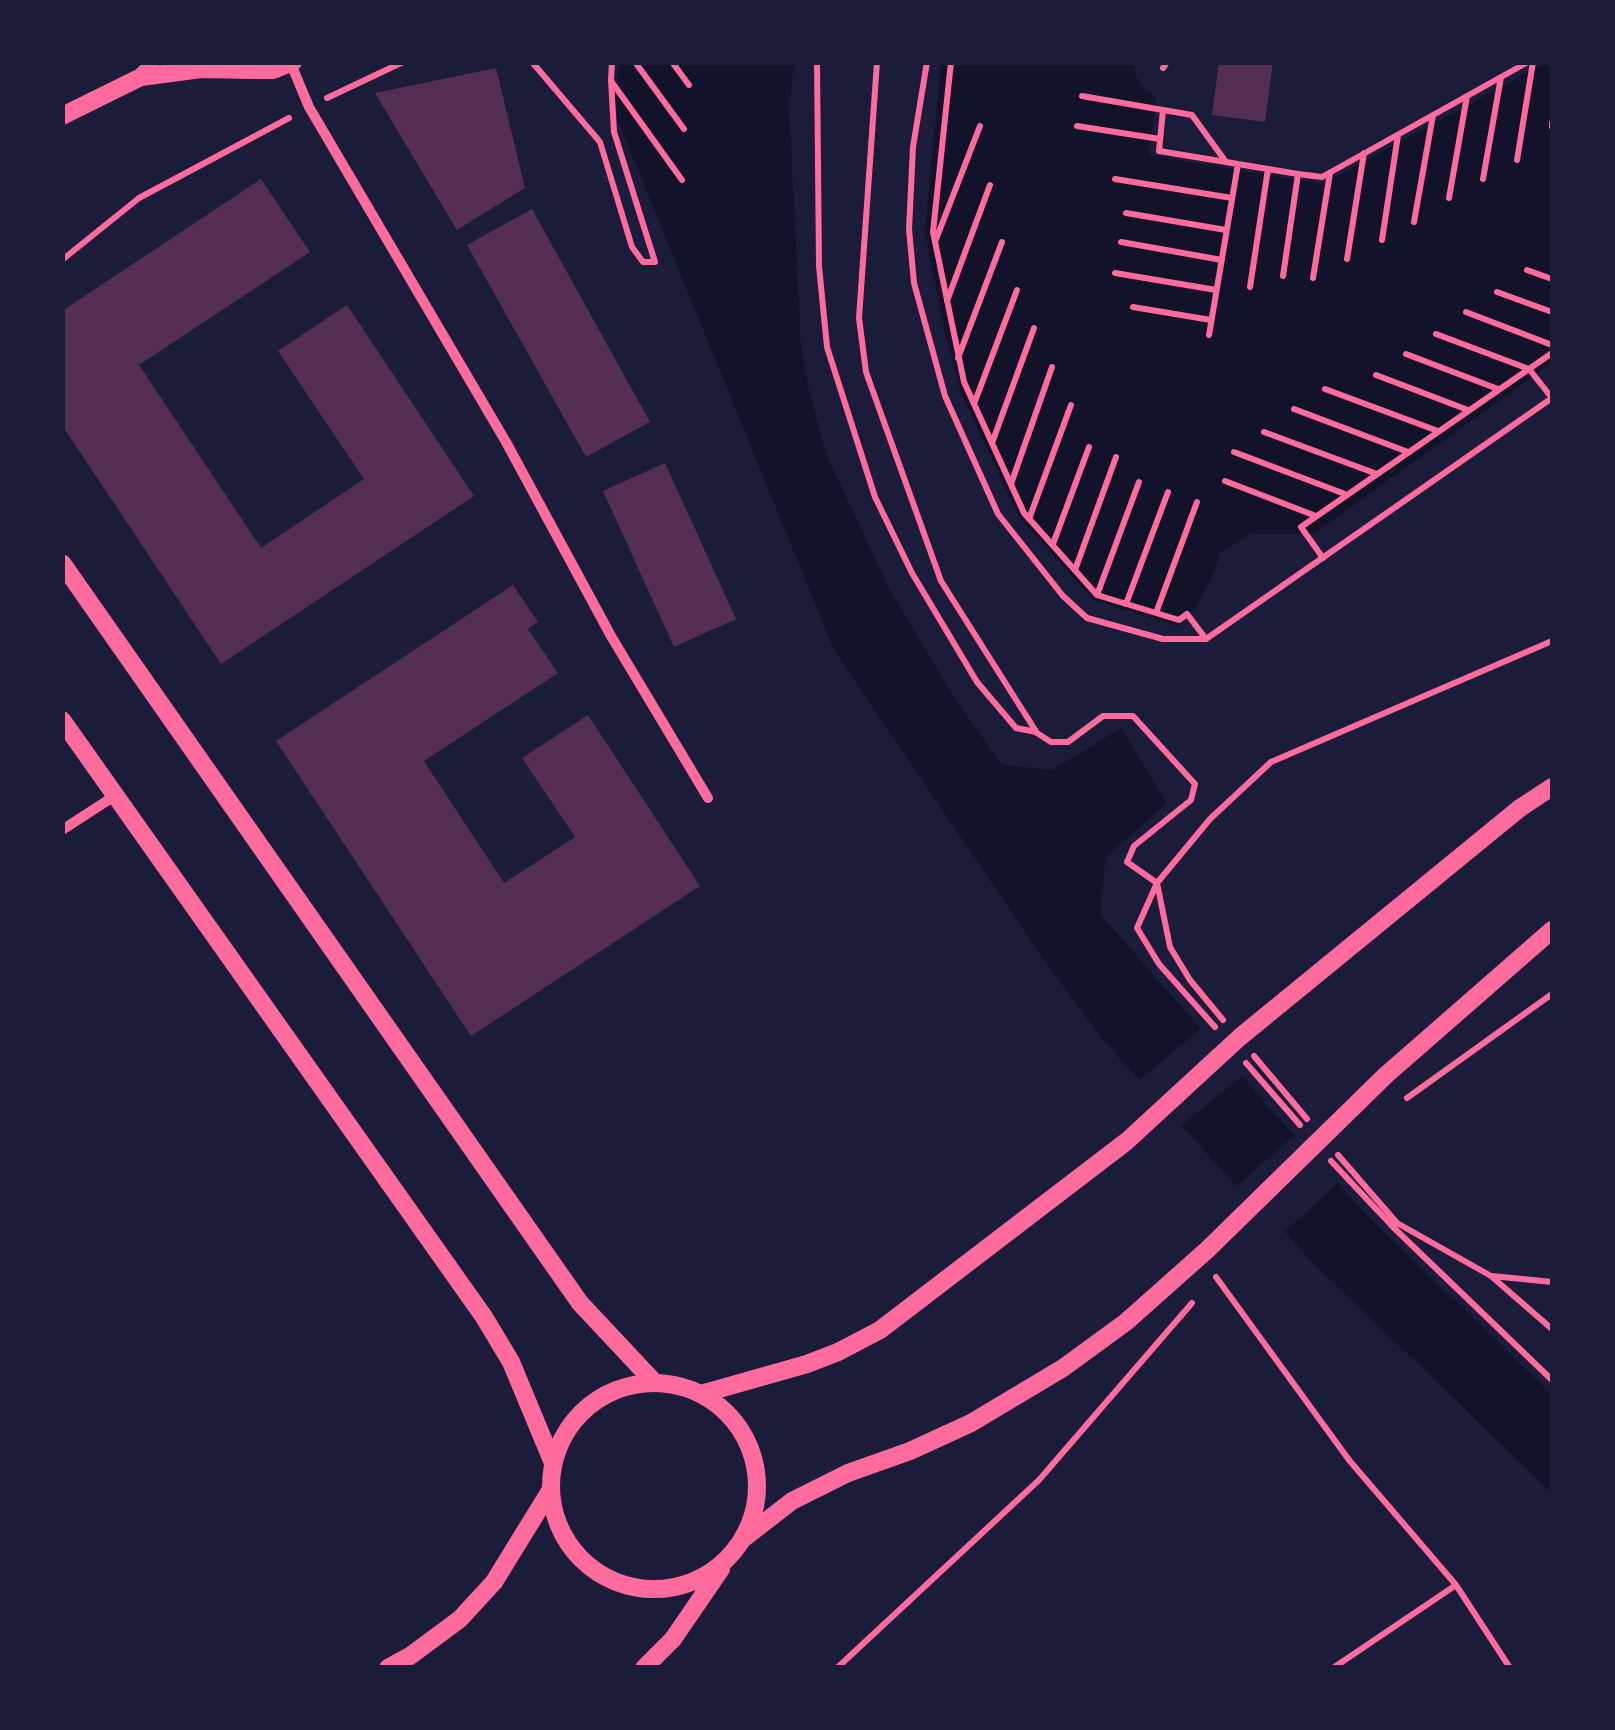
<!DOCTYPE html>
<html>
<head>
<meta charset="utf-8">
<style>
	body { margin:0 }
	#map { position:relative; width:1615px; height:1730px; overflow:hidden; background:#1b1b3a; font-family:"IBM Plex Sans",sans-serif }
	canvas { display:block }
	.frame { position:absolute; inset:0; border:65px solid #1b1b3a; pointer-events:none }
</style>
</head>
<body>
<div id="map">
<canvas width="1615" height="1730"></canvas>
<div class="frame"></div>
</div>
<script>
const g = document.querySelector('canvas').getContext('2d');
g.lineJoin = 'round';
function paint(path, color) { g.fillStyle = color; g.fill(path, 'evenodd'); }
const shape = rows => new Path2D(rows.map(r => 'M' + r).join(''));
function trace(path, color, width, dash) { g.strokeStyle = color; g.lineWidth = width; g.lineCap = dash ? 'butt' : 'round'; g.setLineDash(dash || []); g.stroke(path); }
paint(shape([
	[619,63,794,63,789,106,801,347,810,394,826,454,888,586,953,696,1002,765,1052,770,1121,728,1167,803,1106,857,1100,914,1276,1115,1365,1213,1552,1395,1552,1493,1311,1261,1282,1228,1252,1203,1102,1039,1042,957,834,650,614,111],
	[941,63,1134,63,1135,75,1143,87,1156,97,1149,155,1323,184,1545,63,1552,63,1552,363,1313,534,1251,534,1220,553,1215,571,1196,608,1178,626,1093,600,1019,517,961,393,943,325,925,232]
]), '#12122b');
paint(shape([
	[1204,1026,1246,1073,1178,1128,1136,1083],
	[1298,1132,1341,1180,1281,1235,1249,1207,1233,1190]
]), '#1b1b3a');
paint(shape([
	[1219,62,1273,62,1265,122,1212,115],
	[496,68,525,188,457,230,375,93],
	[261,179,310,252,139,365,261,548,364,479,278,351,347,305,474,496,221,664,62,425,62,311],
	[532,209,650,422,586,457,467,245],
	[665,463,736,619,674,647,603,491],
	[513,585,538,622,528,629,558,673,424,761,504,883,575,837,522,758,588,715,700,886,471,1036,276,741]
]), '#542f53');
trace(shape([
	[532,62,600,142,632,247,643,262,655,262,614,132,611,80,612,62],
	[635,62,684,129],
	[672,62,689,85],
	[817,62,819,266,827,347,875,497,912,573,977,682,1016,728,1036,732],
	[877,62,859,318,866,372,941,581,1037,733,1051,742,1068,742,1103,716,1133,716,1195,784,1191,800,1134,846,1127,862,1157,883,1170,947,1190,980,1223,1020],
	[927,62,913,147,909,229,914,283,945,396,998,514,1063,596,1087,618,1163,639,1204,639],
	[951,62,933,232,964,382,1024,513,1097,595,1179,620,1187,614,1206,639,1552,398],
	[1552,62,1552,63],
	[1163,68,1167,62],
	[611,81,682,180],
	[1082,96,1163,110],
	[327,98,403,62],
	[1077,126,1160,139],
	[1552,127,1552,123],
	[1517,160,1533,62],
	[1226,162,1192,115,1163,110,1159,151,1226,162,1298,174,1322,177,1528,62],
	[1115,179,1232,198],
	[1483,179,1501,77],
	[1449,198,1467,96],
	[1126,213,1226,230],
	[1414,222,1433,115],
	[1382,240,1398,135],
	[935,242,980,126],
	[1121,242,1222,260],
	[1347,259,1364,153],
	[62,260,139,198,289,118],
	[1527,270,1552,279],
	[1115,273,1216,290],
	[1283,276,1298,174],
	[1313,278,1330,173],
	[1250,287,1268,169],
	[1497,292,1552,312],
	[947,301,990,185],
	[1133,307,1211,320],
	[1466,312,1552,345],
	[1436,334,1529,369,1552,398],
	[1209,335,1238,164],
	[1406,354,1498,389],
	[958,358,1002,242],
	[1376,375,1468,410],
	[1325,389,1438,431],
	[974,404,1017,290],
	[1294,409,1408,452],
	[1264,432,1377,474],
	[992,443,1034,328],
	[1234,452,1345,494],
	[1225,481,1316,516],
	[1011,484,1052,367],
	[1029,519,1071,405],
	[1053,544,1089,447],
	[1323,558,1301,527,1552,353],
	[1075,570,1116,457],
	[1097,595,1139,482],
	[1126,604,1168,492],
	[1156,613,1197,502],
	[1215,1027,1159,964,1137,928,1157,883,1210,819,1271,762,1552,641],
	[1254,1056,1307,1119],
	[1246,1063,1300,1125],
	[1407,1098,1552,994],
	[1338,1155,1397,1223,1491,1276,1552,1329],
	[1331,1161,1394,1228,1552,1380],
	[1492,1276,1552,1282],
	[1216,1277,1349,1460,1456,1585,1510,1668],
	[837,1668,1039,1480,1192,1303],
	[1333,1668,1456,1585]
]), '#ff6b9d', 6);
trace(shape([
	[291,64,309,107,506,442,611,636,708,798],
	[62,830,116,795]
]), '#ff6b9d', 10);
trace(shape([
	[246,67,254,70,273,70,293,62],
	[141,77,201,69,254,70],
	[62,116,141,77,150,68],
	[62,563,580,1303,655,1383],
	[62,720,484,1317,511,1362,553,1463],
	'551 1486a103 103 0 1 1 206 0a103 103 0 1 1-206 0Z',
	[701,1394,807,1364,838,1352,880,1330,1127,1141,1240,1037,1520,808,1552,787],
	[743,1539,792,1501,848,1473,910,1451,971,1423,1063,1368,1126,1322,1207,1250,1386,1075,1552,930],
	[388,1668,410,1656,460,1619,494,1582,550,1491],
	[644,1668,673,1639,721,1569]
]), '#ff6b9d', 18);
</script>
</body>
</html>
